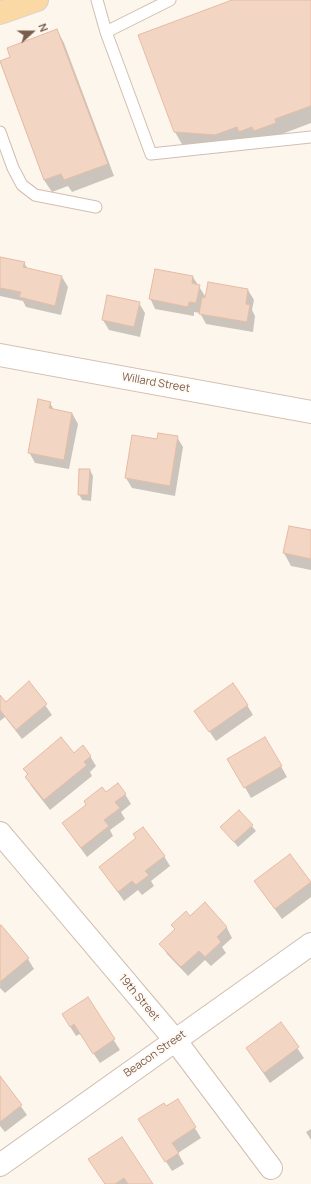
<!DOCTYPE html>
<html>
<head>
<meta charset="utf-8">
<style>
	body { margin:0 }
	#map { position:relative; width:311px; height:1184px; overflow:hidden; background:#fdf6ec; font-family:Manrope,sans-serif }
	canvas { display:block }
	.north { position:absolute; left:12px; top:12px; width:40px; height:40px; -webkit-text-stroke:3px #fffaf3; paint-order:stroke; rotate:69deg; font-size:11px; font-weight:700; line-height:16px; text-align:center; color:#7a5c4d }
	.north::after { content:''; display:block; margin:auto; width:14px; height:18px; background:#7a5c4d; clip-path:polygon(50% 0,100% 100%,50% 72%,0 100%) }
</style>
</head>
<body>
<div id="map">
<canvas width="311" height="1184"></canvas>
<div class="north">N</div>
</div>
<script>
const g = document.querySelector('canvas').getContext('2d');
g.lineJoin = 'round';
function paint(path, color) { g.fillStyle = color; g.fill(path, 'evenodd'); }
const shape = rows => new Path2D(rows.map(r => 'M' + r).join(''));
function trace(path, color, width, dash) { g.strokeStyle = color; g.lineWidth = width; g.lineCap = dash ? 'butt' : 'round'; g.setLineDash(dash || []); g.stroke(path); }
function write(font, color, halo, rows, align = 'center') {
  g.font = font + ' Manrope,sans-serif'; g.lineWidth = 4; g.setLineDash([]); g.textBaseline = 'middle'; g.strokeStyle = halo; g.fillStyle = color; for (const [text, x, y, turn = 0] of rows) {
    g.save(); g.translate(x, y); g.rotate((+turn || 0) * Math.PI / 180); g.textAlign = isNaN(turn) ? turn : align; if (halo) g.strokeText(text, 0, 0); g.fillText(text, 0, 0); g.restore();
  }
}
paint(shape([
	[235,0,311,0,311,123,282,134,284,137,183,146,175,132],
	[57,30,64,43,114,176,72,192,68,186,52,192,44,180,0,62,11,57],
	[0,258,24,263,28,269,62,277,68,287,61,315,26,307,23,301,0,296],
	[193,277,205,296,204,299,248,290,254,300,252,310,255,316,253,332,206,324,200,313,194,312,194,316,155,309,150,298],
	[139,303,145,313,140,337,109,330,103,320],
	[50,403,54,410,72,413,78,424,69,469,35,463,29,452],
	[177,437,183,447,175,496,132,488,126,478],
	[90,470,93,476,91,501,82,500,79,494],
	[311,531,311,570,291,566,284,553],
	[29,682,52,715,22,739,5,717,0,721,0,696,5,703],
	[247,705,253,715,216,741,195,711],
	[265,738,287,777,251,798,229,759],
	[74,754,90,756,96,766,90,772,92,776,50,810,32,787,26,777,28,776,24,769],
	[106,794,125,794,131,804,121,812,125,819,110,830,113,836,87,857,63,824],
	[239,811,256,831,238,847,222,827],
	[134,835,164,856,170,866,151,881,154,886,142,895,138,890,124,901,100,867,137,839],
	[290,855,311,883,311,897,282,919,255,882],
	[205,904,227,928,232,938,222,947,226,953,211,966,205,960,188,976,167,954,161,944,175,930,172,925,190,917],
	[1,927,28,959,34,969,5,993,0,988],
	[87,998,120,1050,100,1063,80,1034,76,1036,69,1025],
	[281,1024,304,1058,270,1083,247,1049],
	[0,1077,27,1115,5,1132,0,1126],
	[178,1100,201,1138,178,1153,184,1164,172,1171,145,1129,166,1108],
	[311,1129,311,1140,306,1132],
	[90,1159,151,1184,105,1184]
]), '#0003');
const building = shape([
	[232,0,311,0,311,106,275,119,276,123,254,131,252,127,239,132,237,127,215,135,174,132,138,35,232,0],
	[57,29,108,164,64,180,61,174,44,180,0,61,10,57,7,48,57,29],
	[0,257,25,262,23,267,62,276,55,306,19,297,21,292,0,288,0,257],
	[155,269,193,276,192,283,200,285,196,303,189,302,188,307,149,299,155,269],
	[208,282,248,289,246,304,250,305,247,322,199,314,202,297,205,298,208,282],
	[107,295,140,302,134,327,102,320,107,295],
	[38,399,51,402,49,408,72,413,64,460,28,453,38,399],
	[158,433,178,436,170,486,125,478,132,435,157,439,158,433],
	[79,469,90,469,88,495,78,495,79,469],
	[289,526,311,530,311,559,283,553,289,526],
	[29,681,47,704,16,730,0,710,0,695,6,702,29,681],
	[233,683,248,705,209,732,194,711,233,683],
	[61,737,74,753,83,745,91,756,84,762,87,765,44,800,25,777,28,774,23,769,61,737],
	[265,737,282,766,244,788,227,759,265,737],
	[118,783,126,794,115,802,120,808,104,820,109,826,81,848,62,823,86,805,84,801,102,787,106,792,118,783],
	[239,810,253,825,234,842,220,827,239,810],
	[143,827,165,856,145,871,149,875,136,885,132,881,118,892,99,867,136,838,133,834,143,827],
	[290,854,311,882,275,909,254,881,290,854],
	[205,902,227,927,217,937,221,942,205,957,199,951,181,967,159,944,175,929,171,925,186,911,190,916,205,902],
	[1,925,29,958,0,982,0,926,1,925],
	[88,997,115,1039,93,1054,74,1024,70,1027,62,1014,88,997],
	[281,1022,299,1047,264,1073,246,1048,281,1022],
	[0,1076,22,1105,0,1122,0,1076],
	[178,1099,196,1127,172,1143,179,1153,165,1162,138,1119,164,1103,166,1106,178,1099],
	[122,1137,153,1184,128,1184,124,1178,115,1184,105,1184,88,1159,122,1137]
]);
paint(building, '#f3d5c3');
trace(building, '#e6bba3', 1);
const service = shape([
	[97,0,106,32,151,154,311,137],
	[106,32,170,0],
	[0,132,13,168,22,185,35,195,96,207]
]);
const minor = shape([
	[0,833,175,1040,271,1168]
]);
const tertiary = shape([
	[0,1165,311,944]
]);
const secondary = shape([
	[0,355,311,412]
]);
const primary = shape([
	[0,13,37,0]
]);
trace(service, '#d1beb0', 13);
trace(minor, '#d1beb0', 24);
trace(tertiary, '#d1beb0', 24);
trace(secondary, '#d6c0b0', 24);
trace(primary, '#dad1cd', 24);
trace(service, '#fff', 11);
trace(minor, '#fff', 22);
trace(tertiary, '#fff', 22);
trace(secondary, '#fff', 22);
trace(primary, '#fbd9a5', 22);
write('11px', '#7a5c4d', '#fffaf3', [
	["Willard Street",156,383,10],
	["19th Street",139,998,50],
	["Beacon Street",155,1054,-35]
]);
</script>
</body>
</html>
